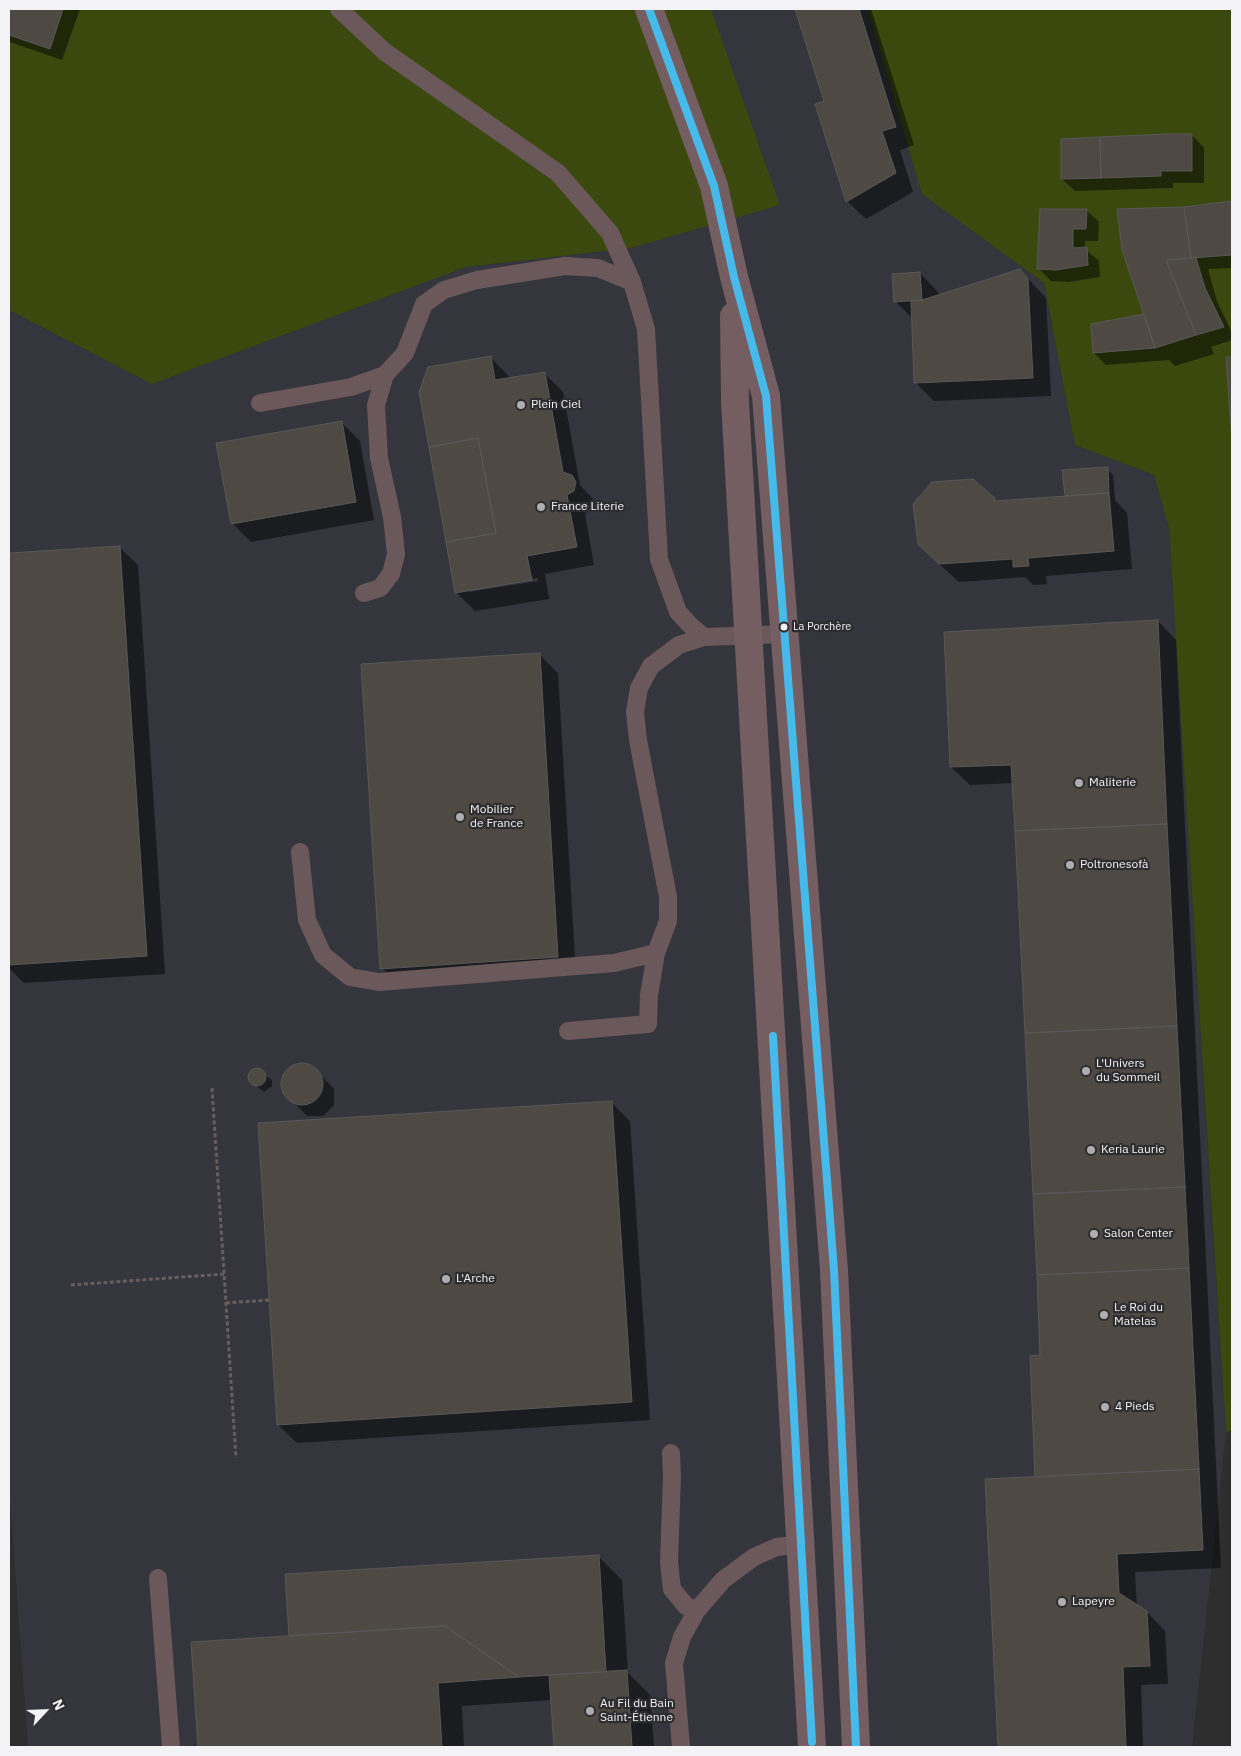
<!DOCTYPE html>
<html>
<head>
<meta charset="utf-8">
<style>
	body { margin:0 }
	#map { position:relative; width:1241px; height:1756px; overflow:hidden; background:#2e2e2f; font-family:"IBM Plex Sans",sans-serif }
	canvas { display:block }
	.frame { position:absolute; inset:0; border:10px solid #f3f3f5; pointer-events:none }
	.north { position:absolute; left:20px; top:1686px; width:50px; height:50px; -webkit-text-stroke:4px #2d2d30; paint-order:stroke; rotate:65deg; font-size:14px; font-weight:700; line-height:20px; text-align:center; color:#f3f3f5 }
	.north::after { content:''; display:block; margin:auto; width:18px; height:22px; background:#f3f3f5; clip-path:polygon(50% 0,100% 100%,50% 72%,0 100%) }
</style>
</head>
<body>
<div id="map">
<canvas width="1241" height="1756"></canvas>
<div class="frame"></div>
<div class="north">N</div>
</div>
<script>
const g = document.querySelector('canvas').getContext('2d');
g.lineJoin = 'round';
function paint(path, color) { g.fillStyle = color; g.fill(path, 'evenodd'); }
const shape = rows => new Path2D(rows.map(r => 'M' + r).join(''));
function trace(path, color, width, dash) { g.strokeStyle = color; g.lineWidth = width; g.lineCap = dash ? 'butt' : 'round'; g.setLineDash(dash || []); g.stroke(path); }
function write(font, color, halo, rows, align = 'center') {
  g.font = font + ' "IBM Plex Sans",sans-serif'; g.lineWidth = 4.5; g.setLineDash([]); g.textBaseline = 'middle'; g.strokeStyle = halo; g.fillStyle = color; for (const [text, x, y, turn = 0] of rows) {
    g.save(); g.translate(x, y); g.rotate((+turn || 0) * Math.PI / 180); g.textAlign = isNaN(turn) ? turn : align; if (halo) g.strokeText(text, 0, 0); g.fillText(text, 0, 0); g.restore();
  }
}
paint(shape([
	[711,9,868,9,922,193,1044,283,1075,445,1154,475,1169,528,1226,1433,1192,1747,28,1747,9,1485,9,310,152,384,466,267,631,248,780,205]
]), '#34353d');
paint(shape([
	[9,9,711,9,780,205,631,248,466,267,152,384,9,310],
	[868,9,1232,9,1232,1429,1226,1433,1169,528,1154,475,1075,445,1044,283,922,194]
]), '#3b490f');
paint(shape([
	[9,9,80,9,62,60,10,42],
	[797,9,871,9,914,145,900,150,913,192,866,219,847,201,826,102],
	[1192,135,1204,148,1204,183,1173,183,1173,188,1075,191,1062,179],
	[1232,203,1232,268,1208,269,1217,301,1232,333,1232,340,1211,347,1214,354,1175,366,1169,360,1106,365,1094,353,1145,315,1184,208],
	[1086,210,1099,222,1098,241,1085,241,1085,249,1099,261,1100,277,1069,282,1051,281,1039,269],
	[1020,270,1046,298,1051,396,934,401,915,382,913,319,895,301,920,273,938,292,939,296],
	[490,357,509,376,509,379,544,373,563,392,580,485,593,499,593,506,585,514,594,565,545,574,549,599,475,611,457,593],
	[538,578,538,581,469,592,469,590],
	[1227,358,1232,358,1232,425],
	[341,422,360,441,374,520,251,542,232,523],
	[1107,469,1113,475,1115,500,1127,513,1132,569,1046,576,1047,584,1033,585,1025,577,959,582,938,563,995,499,998,502,1068,497,1066,496],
	[119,547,138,565,165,974,24,983,9,968,9,554],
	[1158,621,1176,640,1221,1568,1135,1572,1137,1606,1147,1612,1165,1631,1168,1684,1141,1685,1143,1747,999,1747,986,1480,1036,1478,1041,1357,1013,783,970,785,951,767],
	[539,654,558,673,576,975,400,987,382,968],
	[305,1064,314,1068,334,1089,334,1105,323,1116,307,1116,283,1091,282,1081,286,1072,295,1066],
	[256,1068,272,1080,272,1086,264,1092,249,1080,252,1070],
	[611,1102,630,1121,650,1420,297,1443,278,1425],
	[598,1556,622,1580,628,1673,650,1695,654,1747,555,1747,552,1700,462,1706,464,1747,199,1747,192,1644,290,1637]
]), '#0007');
const building = shape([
	[9,9,63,9,50,49,9,35,9,9],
	[795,9,859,9,896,127,882,131,896,173,846,202,815,104,824,101,795,9],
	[1166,134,1192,134,1192,171,1161,171,1161,176,1101,178,1100,137,1166,134],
	[1100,137,1101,178,1061,179,1061,139,1100,137],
	[1232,201,1232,255,1191,258,1184,207,1232,201],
	[1184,207,1191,258,1166,260,1196,335,1155,348,1122,250,1117,209,1184,207],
	[1040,209,1087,209,1086,229,1073,229,1073,248,1087,247,1088,265,1056,270,1037,269,1040,209],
	[1196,258,1205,288,1224,327,1196,335,1166,260,1196,258],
	[1020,269,1028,279,1033,378,914,383,911,301,922,300,1020,269],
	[920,272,922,300,894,302,892,274,920,272],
	[1144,314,1155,348,1093,353,1091,324,1144,314],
	[491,356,495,380,545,372,563,472,572,475,576,482,574,491,567,495,577,547,527,556,532,580,455,593,446,542,496,533,478,438,429,447,419,392,428,367,491,356],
	[1226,357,1232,357,1232,442,1226,357],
	[342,421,356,502,231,524,216,443,342,421],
	[478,438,496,533,446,542,429,447,478,438],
	[1108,467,1109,493,1065,496,1062,470,1108,467],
	[973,479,995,498,995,501,1109,493,1114,551,1028,558,1029,566,1013,567,1013,559,939,564,918,544,913,504,932,482,973,479],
	[120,546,147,956,9,965,9,553,120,546],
	[1158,620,1167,824,1015,831,1011,765,950,767,944,632,1158,620],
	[540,653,558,957,380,969,361,664,540,653],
	[1167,824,1177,1026,1025,1033,1015,831,1167,824],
	[1177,1026,1185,1187,1033,1194,1025,1033,1177,1026],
	'281 1084a21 21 0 1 1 42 0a21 21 0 1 1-42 0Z',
	'248 1077a9 9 0 1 1 18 0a9 9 0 1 1-18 0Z',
	[612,1101,632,1402,277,1425,258,1123,612,1101],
	[1185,1187,1189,1268,1037,1275,1033,1194,1185,1187],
	[1189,1268,1199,1469,1035,1477,1030,1356,1040,1355,1037,1275,1189,1268],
	[1199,1469,1203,1550,1117,1554,1119,1593,1147,1611,1150,1666,1123,1667,1126,1747,998,1747,985,1479,1199,1469],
	[599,1555,606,1672,519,1677,445,1626,289,1636,285,1574,599,1555],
	[445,1626,519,1677,438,1683,442,1747,198,1747,191,1642,445,1626],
	[627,1670,632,1747,554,1747,549,1675,627,1670]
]);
paint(building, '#4f4943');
trace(building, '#585858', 1);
trace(shape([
	[212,1088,236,1458],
	[71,1285,224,1274],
	[226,1303,269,1300]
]), '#685e5f', 3, [4, 2.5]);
trace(shape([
	[339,9,385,52,558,173,610,233,632,282,646,329,659,559,678,612,690,625,704,637,784,634],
	[260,403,351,387,385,375,405,353,424,304,444,290,477,280,565,266,598,268,632,282],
	[364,593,380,588,391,574,396,554,392,517,379,458,376,405,385,375],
	[300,852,307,920,323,955,350,977,379,982,614,963,656,953],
	[568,1031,648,1024,649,995,656,953,668,921,668,897,638,740,635,712,639,688,651,666,679,645,704,637],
	[671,1453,672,1477,669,1562,672,1589,686,1606,697,1610],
	[158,1578,171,1747],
	[681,1747,674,1663,682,1637,697,1610,723,1580,754,1557,777,1547,801,1544]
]), '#6a585a', 18);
trace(shape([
	[649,9,714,186,734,277,766,396,834,1270,856,1747],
	[734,316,735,402,812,1747]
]), '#745e61', 28);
trace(shape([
	[649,9,714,186,734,277,766,396,834,1270,856,1747],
	[773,1036,812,1742]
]), '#47baec', 8);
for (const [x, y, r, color] of [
	[521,405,5,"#aeaeb0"],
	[541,507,5,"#aeaeb0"],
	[784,627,4.5,"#f3f3f5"],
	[1079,783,5,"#aeaeb0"],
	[460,817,5,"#aeaeb0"],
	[1070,865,5,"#aeaeb0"],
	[1086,1071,5,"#aeaeb0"],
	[1091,1150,5,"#aeaeb0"],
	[1094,1234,5,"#aeaeb0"],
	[446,1279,5,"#aeaeb0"],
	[1104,1315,5,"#aeaeb0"],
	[1105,1407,5,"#aeaeb0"],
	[1062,1602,5,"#aeaeb0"],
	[590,1711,5,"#aeaeb0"]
]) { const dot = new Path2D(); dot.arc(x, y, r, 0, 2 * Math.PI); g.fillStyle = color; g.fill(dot); trace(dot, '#2d2d30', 2); }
write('11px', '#f3f3f5', '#2d2d30', [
	["La Porchère",793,627]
], 'left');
write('12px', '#f3f3f5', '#2d2d30', [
	["Plein Ciel",531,405],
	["France Literie",551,507],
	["Maliterie",1089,783],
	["Mobilier",470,810],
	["de France",470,824],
	["Poltronesofà",1080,865],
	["L'Univers",1096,1064],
	["du Sommeil",1096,1078],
	["Keria Laurie",1101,1150],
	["Salon Center",1104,1234],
	["L'Arche",456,1279],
	["Le Roi du",1114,1308],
	["Matelas",1114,1322],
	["4 Pieds",1115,1407],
	["Lapeyre",1072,1602],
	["Au Fil du Bain",600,1704],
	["Saint-Étienne",600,1718]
], 'left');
</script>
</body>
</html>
